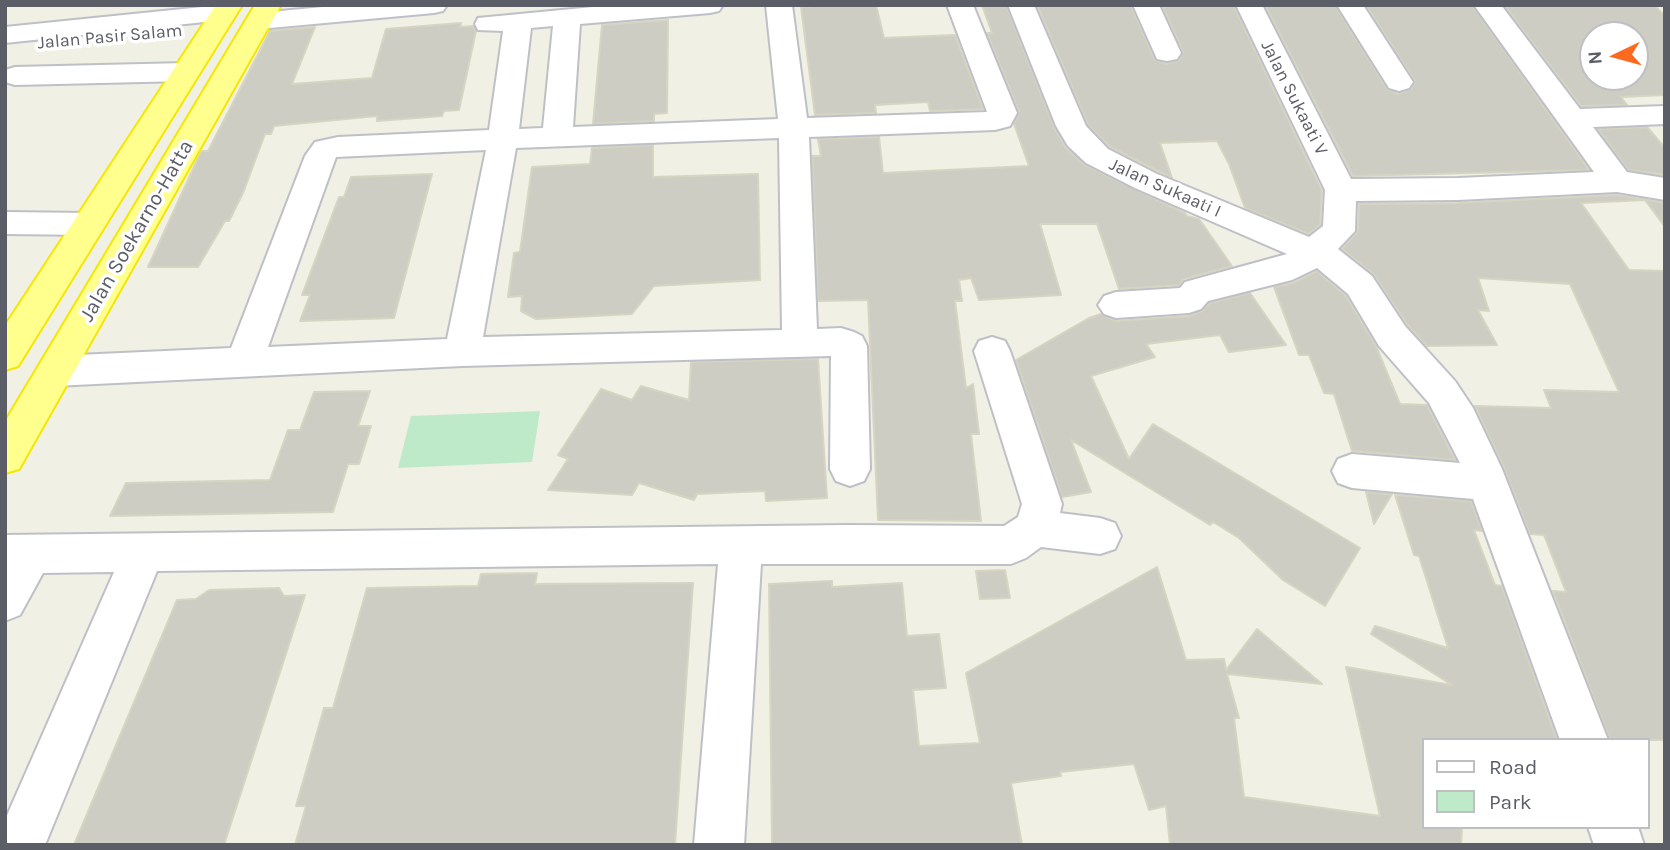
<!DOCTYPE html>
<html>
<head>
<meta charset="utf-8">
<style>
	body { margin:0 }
	#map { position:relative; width:1670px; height:850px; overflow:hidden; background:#f0f0e4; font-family:Karla,sans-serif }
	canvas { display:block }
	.frame { position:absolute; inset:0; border:7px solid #5c5e67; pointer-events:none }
	.legend { position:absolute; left:1422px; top:738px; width:228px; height:91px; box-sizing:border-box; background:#fff; border:2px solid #bebfc2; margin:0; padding:9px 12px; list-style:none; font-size:21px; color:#5c5e67 }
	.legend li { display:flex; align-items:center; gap:14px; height:35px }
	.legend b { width:35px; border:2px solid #bebfc2 }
	.north { position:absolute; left:1579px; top:21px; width:70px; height:70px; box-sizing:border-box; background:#fff; border:2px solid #bebfc2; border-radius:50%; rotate:265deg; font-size:19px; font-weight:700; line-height:28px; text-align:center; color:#5c5e67 }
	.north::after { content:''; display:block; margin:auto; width:24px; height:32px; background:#fc691f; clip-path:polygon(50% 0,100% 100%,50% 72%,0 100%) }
</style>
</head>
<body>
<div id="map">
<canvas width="1670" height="850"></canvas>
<div class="frame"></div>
<ul class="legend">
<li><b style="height:9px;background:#fff"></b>Road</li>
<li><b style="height:19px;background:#beeaca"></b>Park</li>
</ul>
<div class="north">N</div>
</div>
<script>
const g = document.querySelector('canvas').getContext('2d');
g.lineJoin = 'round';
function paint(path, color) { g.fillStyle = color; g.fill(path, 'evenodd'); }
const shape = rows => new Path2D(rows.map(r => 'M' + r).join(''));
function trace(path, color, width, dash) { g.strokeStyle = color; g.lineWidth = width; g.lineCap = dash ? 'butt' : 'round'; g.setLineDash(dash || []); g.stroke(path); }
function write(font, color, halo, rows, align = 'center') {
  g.font = font + ' Karla,sans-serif'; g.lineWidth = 7; g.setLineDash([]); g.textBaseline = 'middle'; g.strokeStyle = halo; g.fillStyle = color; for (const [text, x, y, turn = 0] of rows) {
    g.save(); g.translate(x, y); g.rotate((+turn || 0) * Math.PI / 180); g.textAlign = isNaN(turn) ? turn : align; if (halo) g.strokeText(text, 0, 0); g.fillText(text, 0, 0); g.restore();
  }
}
paint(shape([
	[540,411,532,462,398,468,411,416]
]), '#beeaca');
const building = shape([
	[830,5,876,5,884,38,955,35,983,109,930,111,928,102,875,105,876,113,815,115,801,7,830,5],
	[982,5,1006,5,1054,127,1066,148,1085,165,1185,213,1187,216,1199,219,1232,266,1184,279,1179,285,1119,289,1097,224,1040,224,1061,295,979,300,971,278,959,280,962,301,955,301,966,388,973,384,979,434,971,434,981,521,878,520,868,300,818,301,812,156,821,156,818,139,879,137,883,173,1029,166,1014,124,1019,112,987,33,992,33,982,5],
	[1037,5,1131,5,1155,60,1166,64,1179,60,1183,52,1162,5,1234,6,1322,191,1320,225,1309,234,1245,208,1229,164,1217,141,1160,143,1172,178,1110,147,1088,125,1037,5],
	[1265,5,1335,5,1387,89,1398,94,1411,89,1415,81,1366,5,1472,5,1589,170,1353,176,1265,5],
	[1504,5,1654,5,1665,16,1665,95,1621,97,1627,105,1581,106,1504,5],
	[1593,35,1635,35,1635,77,1593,77,1593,35],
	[668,20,667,113,654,114,654,121,593,124,602,25,668,20],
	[461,23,460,27,473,26,476,31,459,110,444,111,442,116,377,121,377,116,274,126,271,134,265,134,243,193,229,221,225,221,198,267,148,267,199,156,202,151,208,151,270,31,315,27,292,84,372,78,386,29,461,23],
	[1647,127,1665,148,1665,175,1628,170,1598,129,1647,127],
	[653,145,653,177,758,174,760,280,654,286,632,314,536,319,521,311,522,296,508,297,514,253,520,252,532,167,590,164,592,148,653,145],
	[432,174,394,318,300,321,310,295,302,295,339,197,344,197,351,177,432,174],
	[1617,195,1665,203,1665,227,1645,200,1581,203,1629,270,1665,271,1665,740,1610,740,1553,591,1566,592,1544,535,1530,534,1504,468,1475,406,1551,408,1544,390,1619,392,1570,284,1478,278,1489,311,1478,310,1497,345,1426,346,1407,324,1374,275,1342,249,1358,231,1359,204,1458,203,1617,195],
	[1317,271,1346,296,1376,346,1400,404,1427,405,1455,460,1352,451,1334,394,1324,393,1309,355,1299,355,1274,287,1293,283,1317,271],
	[1250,293,1286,345,1229,352,1220,335,1146,344,1155,357,1091,376,1129,459,1153,424,1360,548,1325,606,1283,580,1239,538,1213,522,1210,525,1071,440,1091,492,1062,497,1016,360,1089,318,1101,314,1116,321,1189,316,1202,311,1209,303,1250,293],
	[818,359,827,498,766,501,765,491,697,494,694,500,639,483,632,495,548,490,568,459,558,455,601,389,632,400,641,386,689,400,691,362,818,359],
	[370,391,358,426,371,426,359,464,348,464,333,512,110,516,126,483,270,480,288,430,300,430,314,392,370,391],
	[1366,492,1392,494,1374,524,1366,492],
	[1395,495,1471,501,1482,531,1474,530,1495,585,1502,586,1557,740,1423,740,1423,827,1462,828,1461,845,1170,845,1166,806,1149,810,1134,764,1060,772,1061,776,1011,783,1022,845,772,845,769,584,832,581,832,587,902,583,907,636,939,634,946,688,913,690,919,746,980,743,966,673,1157,567,1186,660,1224,659,1226,670,1257,629,1322,684,1227,674,1239,718,1234,718,1244,797,1380,816,1346,667,1452,685,1371,634,1375,626,1448,648,1419,556,1414,555,1395,495],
	[1005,570,1010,598,980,599,976,571,1005,570],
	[537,573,535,584,693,583,675,845,295,845,306,806,296,806,324,708,333,708,367,588,478,586,481,574,537,573],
	[279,588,284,596,305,595,224,845,74,845,177,600,196,599,209,590,279,588]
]);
paint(building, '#cecdc3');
trace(building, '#d6d5c2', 2);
const minor = shape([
	[222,5,233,7,237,13,233,19,5,43,5,27,222,5],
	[344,5,447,5,443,11,434,13,259,29,250,27,246,21,250,15,259,13,344,5],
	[614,5,723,5,719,11,710,13,580,24,573,127,778,119,766,5,792,5,807,118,987,112,947,5,973,5,1017,113,1010,126,995,130,809,137,817,329,841,328,854,332,862,336,867,346,870,469,864,481,850,486,836,481,830,469,831,356,462,366,55,386,42,381,37,371,42,361,55,356,231,348,305,156,315,142,338,137,489,130,503,31,478,30,475,24,478,18,614,5],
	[553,26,543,128,519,129,531,28,553,26],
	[779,138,782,330,483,337,516,148,779,138],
	[486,150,447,339,268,347,336,157,486,150],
	[1008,5,1034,5,1086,126,1108,149,1157,174,1309,237,1323,226,1325,190,1236,5,1262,5,1351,179,1458,178,1594,172,1474,5,1501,5,1580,109,1665,106,1665,124,1593,127,1627,172,1665,178,1665,200,1617,192,1458,200,1356,201,1355,231,1338,249,1372,276,1405,326,1455,381,1473,408,1502,469,1608,740,1560,740,1473,499,1352,488,1338,483,1332,471,1338,459,1352,454,1460,463,1429,403,1379,346,1348,294,1317,268,1292,280,1208,301,1201,309,1189,313,1116,318,1104,314,1098,305,1104,296,1116,292,1180,288,1185,282,1287,254,1135,188,1086,163,1068,146,1056,126,1008,5],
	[1133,5,1159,5,1181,53,1177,59,1167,61,1157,59,1133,5],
	[1337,5,1363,5,1413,82,1409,88,1399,91,1389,88,1337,5],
	[186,63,196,66,200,72,196,78,186,81,15,85,5,82,5,70,15,67,186,63],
	[5,212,89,213,101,216,105,224,101,232,89,235,5,234,5,212],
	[992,337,1005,341,1010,351,1062,504,1060,513,1100,518,1115,523,1121,536,1115,549,1100,554,1041,547,1026,558,1011,564,761,564,744,845,694,845,718,564,157,571,45,845,5,845,5,820,114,572,43,573,20,615,5,621,5,535,848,525,1004,526,1018,517,1022,504,974,351,979,341,992,337],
	[1588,827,1638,827,1644,845,1594,845,1588,827]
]);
const highway = shape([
	[216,5,242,5,18,366,5,370,5,326,216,5],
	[255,5,281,5,19,469,5,473,5,422,255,5]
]);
trace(minor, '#bec0c7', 4);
trace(highway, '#f5e700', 4);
paint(minor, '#fff');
paint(highway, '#ffff8d');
write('18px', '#5c5e67', '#fff', [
	["Jalan Pasir Salam",110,37,-5],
	["Jalan Sukaati V",1294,98,63],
	["Jalan Sukaati I",1165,188,24]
]);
write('21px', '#5c5e67', '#fff', [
	["Jalan Soekarno-Hatta",137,231,-60]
]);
</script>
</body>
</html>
